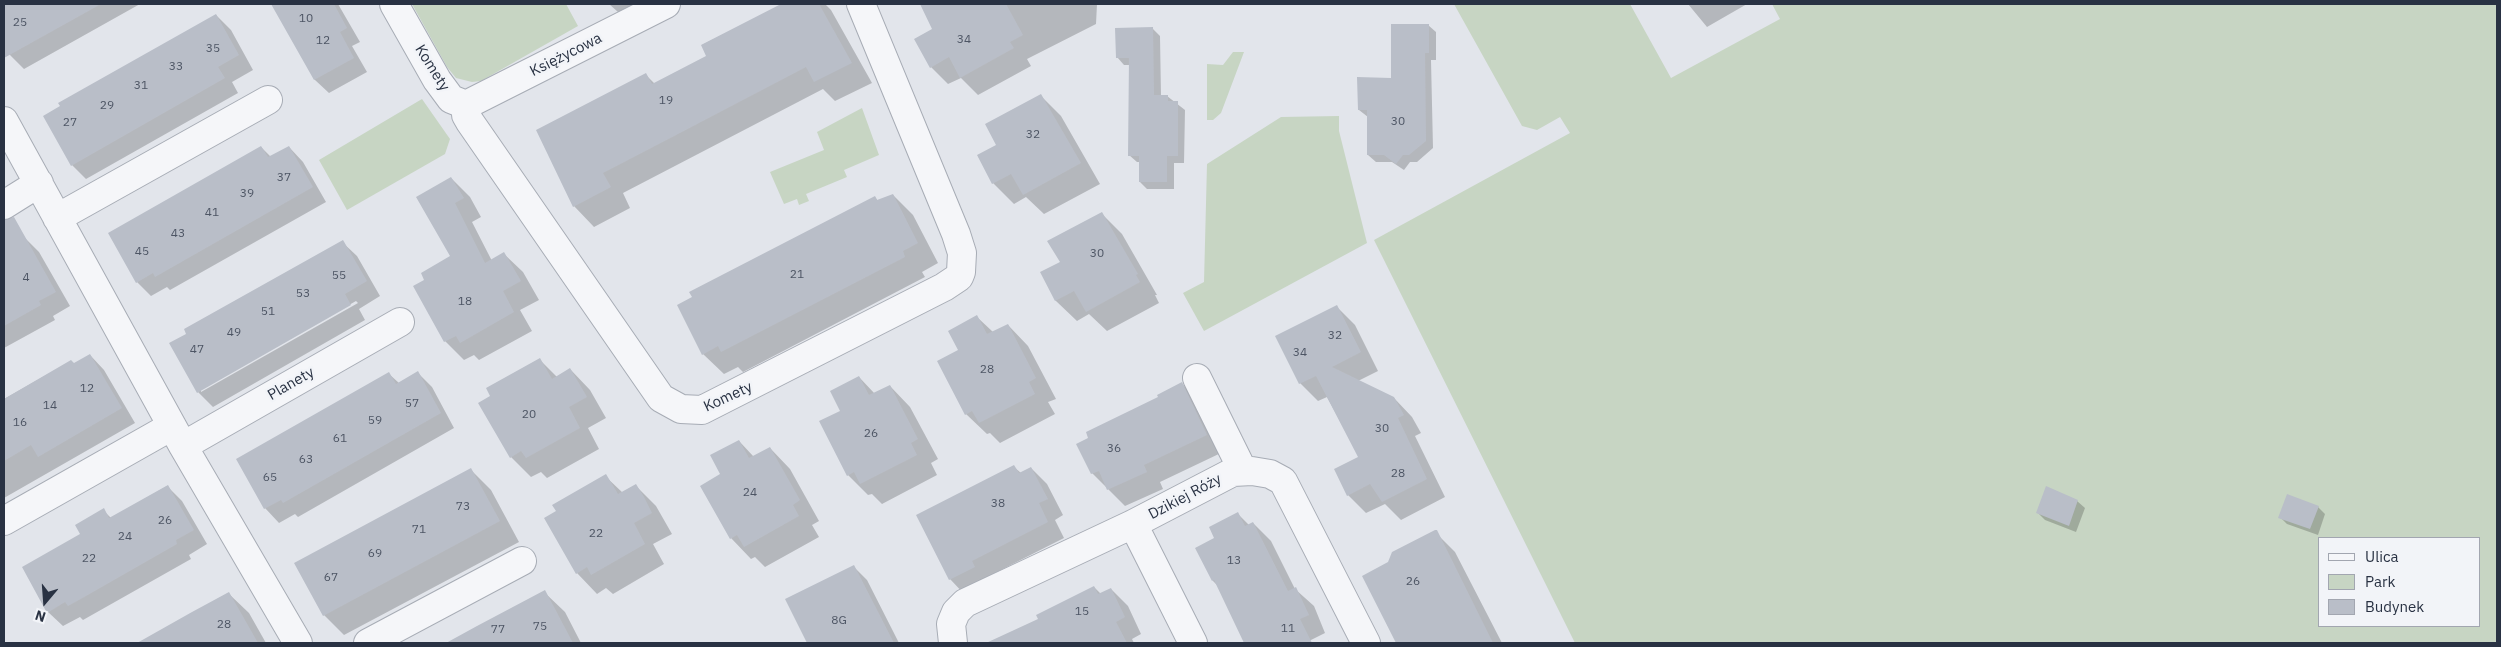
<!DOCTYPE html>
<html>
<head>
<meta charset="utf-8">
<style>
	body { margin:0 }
	#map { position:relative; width:2501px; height:647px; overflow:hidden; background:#e2e5eb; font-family:"IBM Plex Sans",sans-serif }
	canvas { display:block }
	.frame { position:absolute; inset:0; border:5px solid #293243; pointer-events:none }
	.legend { position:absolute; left:2318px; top:537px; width:162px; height:90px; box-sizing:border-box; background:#f2f4f8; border:1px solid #a2a6b0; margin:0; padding:6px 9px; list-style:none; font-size:15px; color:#293243 }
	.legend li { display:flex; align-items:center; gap:10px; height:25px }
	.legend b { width:25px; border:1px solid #a2a6b0 }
	.north { position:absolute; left:20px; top:577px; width:50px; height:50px; -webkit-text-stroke:4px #f2f4f8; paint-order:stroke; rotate:198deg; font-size:14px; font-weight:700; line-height:20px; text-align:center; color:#293243 }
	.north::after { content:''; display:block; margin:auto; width:18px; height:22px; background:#293243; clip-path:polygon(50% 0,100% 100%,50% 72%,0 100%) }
</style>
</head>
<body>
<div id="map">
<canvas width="2501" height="647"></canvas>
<div class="frame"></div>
<ul class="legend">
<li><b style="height:6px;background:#f5f6f9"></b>Ulica</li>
<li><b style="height:14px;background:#c7d5c3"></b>Park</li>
<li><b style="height:14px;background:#b9bec8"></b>Budynek</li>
</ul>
<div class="north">N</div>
</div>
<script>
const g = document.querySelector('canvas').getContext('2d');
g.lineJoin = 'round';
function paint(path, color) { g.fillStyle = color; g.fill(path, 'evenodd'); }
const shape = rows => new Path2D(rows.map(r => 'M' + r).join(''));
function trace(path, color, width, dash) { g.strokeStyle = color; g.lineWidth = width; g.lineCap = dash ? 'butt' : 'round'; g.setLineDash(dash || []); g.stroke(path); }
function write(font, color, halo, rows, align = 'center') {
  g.font = font + ' "IBM Plex Sans",sans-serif'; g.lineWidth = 5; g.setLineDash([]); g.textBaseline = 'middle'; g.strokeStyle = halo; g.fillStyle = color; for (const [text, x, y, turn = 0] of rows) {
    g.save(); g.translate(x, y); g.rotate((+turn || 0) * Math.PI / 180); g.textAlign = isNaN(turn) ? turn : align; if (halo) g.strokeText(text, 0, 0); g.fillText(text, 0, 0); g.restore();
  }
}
paint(shape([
	[412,4,566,4,578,26,481,81,472,82,456,78,447,67],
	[1454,4,1630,4,1671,78,1780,19,1772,4,2497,4,2497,643,1575,643,1374,240,1570,133,1560,117,1537,130,1522,126],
	[2320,538,2480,538,2480,626,2320,626],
	[1233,52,1244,52,1221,113,1213,120,1207,120,1207,64,1223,65],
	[422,99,450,139,445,154,347,210,319,160],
	[862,108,879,155,844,170,847,177,806,194,809,201,799,205,797,199,784,204,770,172,824,150,817,132],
	[1339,116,1339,131,1367,243,1204,331,1183,293,1204,282,1207,164,1281,117]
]), '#c7d5c3');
paint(shape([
	[4,4,140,4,24,69,10,55,4,44],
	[273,4,338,4,360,42,352,46,367,72,329,93,315,80],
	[609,4,634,4,618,12],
	[783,4,825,4,831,10,872,83,835,101,823,89,623,193,630,208,594,227,574,206,646,75,655,84,708,56,702,45],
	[932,4,1097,4,1096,24,1027,59,1031,66,978,95,961,78,948,84,931,67,934,29,924,8],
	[1688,4,1747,4,1707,27],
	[216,15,231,30,253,70,232,82,238,93,86,179,72,165],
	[1428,25,1436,32,1436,60,1431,60,1433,148,1417,162,1410,162,1404,170,1392,162,1376,162,1368,155,1368,117,1359,110,1392,79],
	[1153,29,1160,36,1161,96,1167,96,1185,110,1184,163,1174,163,1174,189,1147,189,1140,182,1140,162,1137,162,1129,155,1130,65,1124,65,1117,57],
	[1041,96,1061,116,1100,184,1044,214,1026,197,1014,204,993,183,978,156,998,146],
	[261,147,271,157,289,147,303,162,326,202,170,290,167,287,151,296,137,282],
	[451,178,470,197,481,217,472,222,492,261,504,254,523,272,539,300,520,310,532,331,479,360,474,355,464,360,445,341,426,280,452,256],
	[893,195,913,215,938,263,922,272,925,277,743,372,738,367,724,374,703,354,875,197,878,201],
	[1102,214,1122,234,1157,295,1155,295,1159,303,1107,331,1089,314,1077,321,1056,301,1042,273,1061,262],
	[25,238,39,252,70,306,53,316,55,320,4,348,4,250],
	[342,242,357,256,380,296,359,309,365,320,213,407,198,392],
	[356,301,358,303,201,392,201,389],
	[1337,307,1355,325,1378,371,1358,381,1394,398,1412,417,1421,433,1415,436,1445,497,1401,520,1385,504,1366,513,1348,495,1360,458,1327,397,1318,401,1300,383],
	[977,317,993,332,1008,325,1028,346,1056,399,1048,402,1055,414,1000,443,990,433,987,434,966,414,959,350],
	[90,355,104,370,135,423,4,498,4,399,71,361,74,364],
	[540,360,557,377,570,369,590,390,606,418,588,428,599,449,547,478,541,472,531,477,511,457,492,396],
	[418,373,432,387,454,428,298,517,295,514,279,523,265,508,389,374,399,383],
	[859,377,875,394,890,386,910,407,938,459,931,463,937,475,882,504,872,494,868,495,848,475,842,412],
	[1182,384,1199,400,1223,452,1160,482,1163,489,1125,506,1092,473,1160,397],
	[739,441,754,457,770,448,790,469,819,521,812,525,819,537,765,567,755,557,751,559,731,538,722,475],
	[1014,467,1021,473,1031,468,1047,484,1063,515,1055,520,1064,538,987,577,990,583,966,596,950,579],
	[471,470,491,490,519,542,344,635,324,615],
	[605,476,623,493,636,486,656,506,672,534,653,544,664,564,613,594,606,588,597,594,577,573],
	[167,486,182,501,207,544,189,555,191,559,83,620,80,617,63,626,48,612,82,534,103,510,111,518],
	[2077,501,2085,508,2076,532,2045,520,2037,512],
	[2318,507,2325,514,2318,535,2287,524,2280,517],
	[1238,514,1249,525,1253,523,1271,541,1295,589,1314,606,1325,633,1305,643,1246,643,1218,586,1213,581,1216,538],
	[1435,532,1455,552,1502,643,1397,643,1386,622,1389,563],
	[854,567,867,580,899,643,808,643,787,600],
	[1094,587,1101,594,1111,589,1128,606,1141,634,1132,639,1134,643,1001,643,999,639,1040,620],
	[544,592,565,612,581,643,448,643],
	[228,593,249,613,266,643,140,643]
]), '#0003');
paint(shape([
	[4,4,101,4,4,58],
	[271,4,334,4,347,28,340,32,354,58,314,80],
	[781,4,819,4,852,63,814,82,806,67,678,134,603,173,611,187,573,207,536,130,646,73,652,84,706,56,701,45],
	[920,4,1006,4,1023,35,1010,42,1014,48,960,78,949,57,930,68,914,39,932,29],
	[216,14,239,55,218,67,225,78,71,166,43,116,60,106,58,103],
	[1391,24,1429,24,1429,53,1425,53,1426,141,1409,155,1403,155,1396,164,1384,155,1367,155,1367,110,1358,110,1357,77,1391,78],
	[1153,27,1154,95,1168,95,1168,101,1178,101,1178,156,1167,156,1167,182,1139,182,1139,156,1128,156,1129,58,1116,58,1115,28],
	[1041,94,1081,163,1023,195,1011,174,992,184,977,155,996,145,985,124],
	[261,146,268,157,289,146,313,187,155,277,153,273,136,283,108,233],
	[451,177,464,198,455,203,485,263,504,252,521,281,503,291,514,312,460,343,456,336,444,342,413,286,424,280,421,273,450,256,416,197],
	[893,194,918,243,903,251,905,257,721,352,718,346,702,355,677,305,692,297,689,292,875,196,877,200],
	[1102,212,1138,274,1136,275,1140,282,1086,312,1074,291,1055,301,1040,272,1060,262,1047,241],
	[14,217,56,292,39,301,41,305,4,326,4,220],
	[343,240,367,281,345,294,351,305,197,393,169,343,186,334,184,329],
	[1337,305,1361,352,1332,367,1394,397,1404,415,1398,418,1427,479,1382,502,1370,484,1347,496,1334,469,1358,457,1316,376,1299,384,1275,336],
	[977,315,987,334,1008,324,1036,378,1029,382,1035,394,979,423,972,411,965,415,937,361,958,350,948,331],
	[90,354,122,408,38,457,31,445,4,461,4,399,71,360,74,363],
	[540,358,552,379,570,368,587,397,569,407,580,428,526,458,521,451,510,458,478,403,490,396,486,388],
	[418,371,441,413,283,503,281,500,264,509,236,459,389,372,396,384],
	[859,376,869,395,890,385,918,439,911,443,917,455,860,484,854,472,847,476,819,421,840,411,830,391],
	[1182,382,1207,435,1144,465,1147,472,1107,490,1099,471,1091,474,1076,444,1088,438,1086,432,1158,397,1157,395],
	[739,440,749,458,770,447,800,500,793,505,799,516,744,547,737,535,730,539,700,486,720,474,710,455],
	[1014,465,1019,473,1031,467,1048,499,1039,503,1048,522,972,561,975,567,949,580,916,515],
	[471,468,500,521,323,616,294,563],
	[606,474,618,494,636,484,644,497,652,513,634,523,645,544,591,575,587,567,576,574,544,518,556,511,552,505],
	[168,485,194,530,176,540,177,544,86,596,68,606,65,602,47,613,22,567,80,534,75,525,104,508,109,518],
	[2046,486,2078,500,2069,526,2036,513],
	[2287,494,2319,506,2310,529,2278,518],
	[1238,512,1245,526,1253,522,1288,591,1296,587,1309,615,1300,619,1312,643,1244,643,1214,580,1212,581,1195,548,1214,538,1209,527],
	[1435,530,1437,530,1493,643,1396,643,1362,576,1388,562,1392,552],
	[854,565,894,643,807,643,785,599],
	[1094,586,1098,594,1111,588,1125,617,1116,622,1127,643,986,643,1038,619,1036,615],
	[545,590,573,643,446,643,477,626],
	[229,592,258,643,137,643,192,612]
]), '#b9bec8');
const street = shape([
	[394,4,437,80,451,99,466,105],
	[466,105,466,115,470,122,661,398,681,409,702,410,944,287,959,277,961,272,962,253,956,234,861,4],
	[466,105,666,4],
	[4,121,183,446,298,643],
	[4,205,39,183],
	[57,218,268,100],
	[1197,378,1243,471],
	[183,446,400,322],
	[4,521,172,426],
	[1133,524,1193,643],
	[368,643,522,561],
	[953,643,951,624,956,612,965,603,1133,524,1233,472,1252,471,1270,474,1283,481,1366,643]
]);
trace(street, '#a7acb5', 30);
trace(street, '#f5f6f9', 28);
write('12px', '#4d5564', null, [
	["10",306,19],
	["25",20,23],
	["34",964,40],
	["12",323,41],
	["35",213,49],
	["33",176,67],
	["31",141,86],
	["19",666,101],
	["29",107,106],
	["30",1398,122],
	["27",70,123],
	["32",1033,135],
	["37",284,178],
	["39",247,194],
	["41",212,213],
	["43",178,234],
	["45",142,252],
	["30",1097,254],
	["21",797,275],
	["55",339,276],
	["4",26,278],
	["53",303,294],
	["18",465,302],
	["51",268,312],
	["49",234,333],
	["32",1335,336],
	["47",197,350],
	["34",1300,353],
	["28",987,370],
	["12",87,389],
	["57",412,404],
	["14",50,406],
	["20",529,415],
	["59",375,421],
	["16",20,423],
	["30",1382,429],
	["26",871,434],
	["61",340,439],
	["36",1114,449],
	["63",306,460],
	["28",1398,474],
	["65",270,478],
	["24",750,493],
	["38",998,504],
	["73",463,507],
	["26",165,521],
	["71",419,530],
	["22",596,534],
	["24",125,537],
	["69",375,554],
	["22",89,559],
	["13",1234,561],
	["67",331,578],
	["26",1413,582],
	["15",1082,612],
	["8G",839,621],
	["28",224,625],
	["75",540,627],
	["11",1288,629],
	["77",498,630]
]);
write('15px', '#293243', '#f2f4f8', [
	["Księżycowa",566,55,-27],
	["Komety",432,68,58],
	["Planety",291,384,-30],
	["Komety",728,397,-25],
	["Dzikiej Róży",1185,497,-28]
]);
</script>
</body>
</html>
